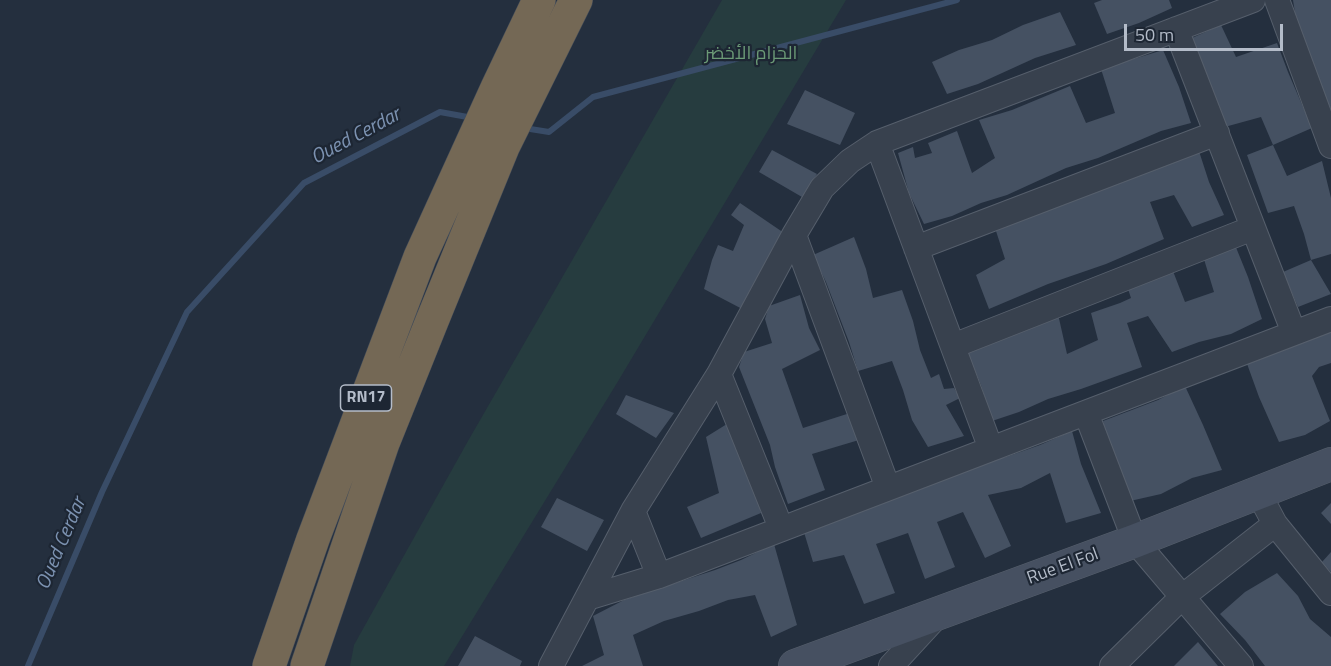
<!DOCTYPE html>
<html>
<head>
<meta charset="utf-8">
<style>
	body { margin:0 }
	#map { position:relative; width:1331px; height:666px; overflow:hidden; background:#242f3e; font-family:"Titillium Web",sans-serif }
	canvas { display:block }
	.scale { position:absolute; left:1124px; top:24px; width:159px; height:27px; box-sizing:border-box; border:3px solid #b4bcc9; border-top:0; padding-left:8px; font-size:18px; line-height:21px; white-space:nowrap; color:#b4bcc9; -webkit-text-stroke:4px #1d2633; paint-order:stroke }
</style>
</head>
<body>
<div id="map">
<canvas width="1331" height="666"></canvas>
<div class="scale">50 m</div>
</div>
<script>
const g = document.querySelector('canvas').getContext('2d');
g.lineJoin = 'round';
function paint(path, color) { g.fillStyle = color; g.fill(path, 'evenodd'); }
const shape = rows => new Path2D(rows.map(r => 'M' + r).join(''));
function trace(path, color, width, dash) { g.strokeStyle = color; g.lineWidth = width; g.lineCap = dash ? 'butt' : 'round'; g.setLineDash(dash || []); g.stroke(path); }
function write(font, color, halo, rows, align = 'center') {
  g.font = font + ' "Titillium Web",Cairo,sans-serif'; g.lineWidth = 4.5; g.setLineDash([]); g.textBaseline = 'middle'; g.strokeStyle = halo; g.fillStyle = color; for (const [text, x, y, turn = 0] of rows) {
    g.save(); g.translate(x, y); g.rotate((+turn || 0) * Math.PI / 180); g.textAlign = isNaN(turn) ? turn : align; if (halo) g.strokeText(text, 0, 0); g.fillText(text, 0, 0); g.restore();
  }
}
paint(shape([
	[722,0,846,0,617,383,444,666,350,666,354,645,468,441]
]), '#263c3f');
trace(shape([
	[524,128,549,132,593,97,957,0],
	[28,666,102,492,187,312,304,183,440,112,473,118]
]), '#394c67', 6);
paint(shape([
	[1102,0,1169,0,1172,8,1139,23,1107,34,1094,3],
	[1293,0,1331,0,1331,110,1313,64,1298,32],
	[1060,12,1076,45,1035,58,978,84,947,94,932,62,959,50,992,40,1023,25],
	[1221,25,1236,57,1277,43,1288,72,1312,128,1273,145,1261,117,1221,128,1192,38],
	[1163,50,1179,87,1191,123,1161,131,1098,158,1066,168,1007,195,981,203,952,216,924,224,909,193,898,153,913,147,915,158,932,153,928,143,957,131,972,173,995,158,979,120,1012,110,1070,86,1086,123,1115,113,1101,69],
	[805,90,855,113,840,145,787,124],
	[1197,145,1209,182,1224,215,1192,227,1174,195,1150,202,1164,239,1106,264,1048,284,989,309,976,275,1005,259,996,231],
	[1273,145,1287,176,1322,161,1331,198,1331,254,1311,260,1304,234,1294,206,1268,213,1247,155],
	[772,150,817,174,802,197,759,172],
	[740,203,787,235,746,311,704,289,712,260,718,245,733,251,744,225,731,215],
	[854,237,866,269,873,298,902,290,913,321,920,350,931,378,939,374,944,389,954,388,960,398,946,405,964,436,928,447,912,420,903,390,892,361,858,371,849,342,826,282,813,255],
	[1233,240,1248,277,1262,319,1231,334,1199,342,1172,352,1148,316,1127,323,1142,367,1081,389,1048,399,1019,412,992,421,981,385,966,349,1058,314,1067,354,1098,340,1091,313,1120,303,1131,298,1127,286,1171,266,1185,302,1214,292,1203,256],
	[1311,260,1331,294,1298,307,1283,272],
	[800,295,809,328,820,350,782,369,803,428,850,413,859,440,812,454,825,490,788,504,775,467,770,445,739,367,744,352,772,343,765,319,769,306],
	[1331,330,1331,363,1319,367,1312,376,1330,421,1305,435,1279,442,1259,397,1246,361,1271,348,1305,342],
	[1185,386,1203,425,1222,470,1192,478,1161,494,1130,501,1109,454,1103,421,1158,400],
	[626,395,674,413,656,438,616,414],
	[735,419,747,452,761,513,701,538,687,507,719,493,706,437],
	[1072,431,1081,464,1101,513,1066,523,1050,473,1021,488,988,495,1011,546,985,558,963,512,937,522,955,567,925,579,908,533,876,544,895,593,864,604,844,555,813,562,803,529,971,465,1006,457,1040,445],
	[557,498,604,520,587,551,541,527],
	[1331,503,1331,524,1321,513],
	[774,544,797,625,771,637,755,595,728,600,699,611,664,621,633,635,643,666,582,666,604,655,593,616,624,600,715,570,741,560],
	[1331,552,1331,572,1322,562],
	[1277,573,1298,596,1310,619,1331,637,1331,666,1265,666,1245,640,1220,614,1245,592],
	[475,636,522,661,520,666,458,666],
	[1198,642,1218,666,1174,666]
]), '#455162');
const street = shape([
	[1277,0,1331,146],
	[1176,29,1294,333],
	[877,143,991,449],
	[794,235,888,488],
	[916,248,1217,133],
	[953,346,1253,228],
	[719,374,781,528],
	[1086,413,1135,541,1241,666],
	[1258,492,1275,524,1331,593],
	[633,511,659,576],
	[587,598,659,576,1331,319],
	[551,666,633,511,719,374,794,235,822,188,850,161,877,143,1253,0],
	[891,666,938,615],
	[1112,666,1182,597,1275,524]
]);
const secondary = shape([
	[795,666,1135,541,1331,464]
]);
const highway = shape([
	[269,666,313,539,420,257,497,88,539,0],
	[307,666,383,443,432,321,503,147,576,0]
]);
trace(street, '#565f6c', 26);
trace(secondary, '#565f6c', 34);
trace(highway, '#434c59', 34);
trace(street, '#38414e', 24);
trace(secondary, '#465061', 33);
trace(highway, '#746855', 33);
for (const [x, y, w] of [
	[366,398,51]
]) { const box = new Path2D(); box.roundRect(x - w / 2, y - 13, w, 26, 4.5); g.fillStyle = '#1d2633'; g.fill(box); trace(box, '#b4bcc9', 1.5); }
write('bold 16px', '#b4bcc9', null, [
	["RN17",366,398]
]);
write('18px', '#6b9a76', '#1d2633', [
	["الحزام الأخضر",751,55]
]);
write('18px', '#b4bcc9', '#1d2633', [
	["Rue El Fol",1063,567,-20]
]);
write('italic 20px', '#7c92b1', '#1d2633', [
	["Oued Cerdar",356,137,-28],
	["Oued Cerdar",62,544,-67]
]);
</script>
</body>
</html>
